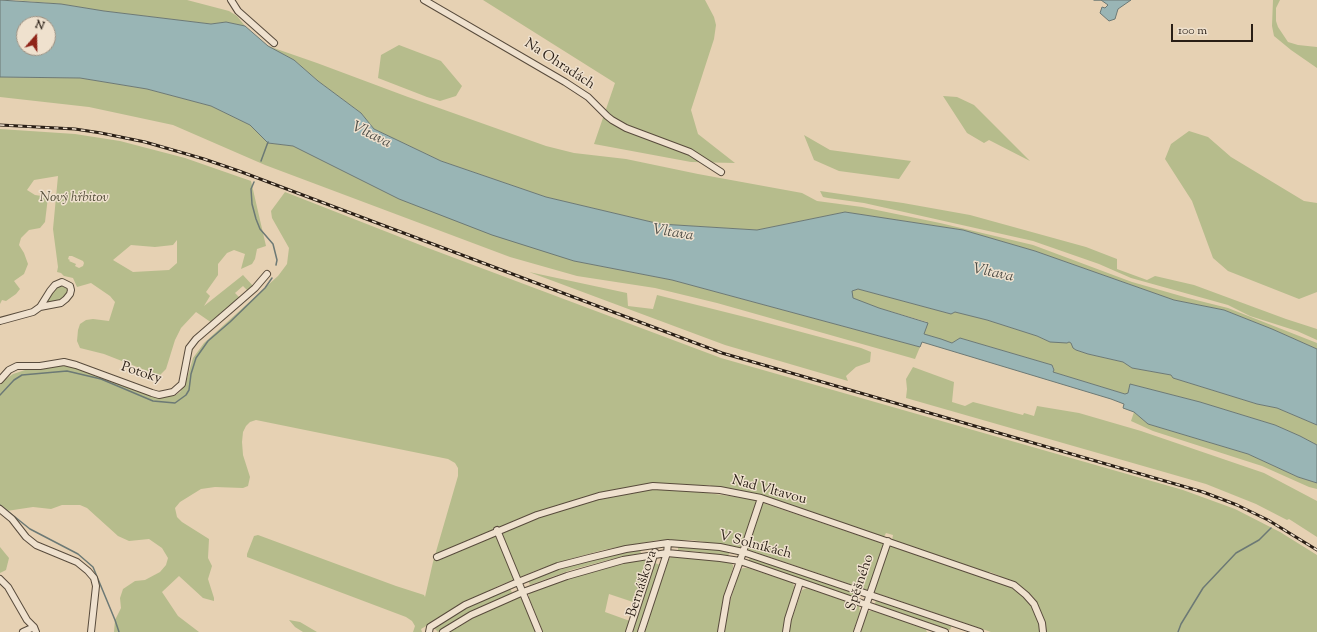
<!DOCTYPE html>
<html>
<head>
<meta charset="utf-8">
<style>
	body { margin:0 }
	#map { position:relative; width:1317px; height:632px; overflow:hidden; background:#e6d1b3; font-family:"Sorts Mill Goudy",serif }
	canvas { display:block }
	.north { position:absolute; left:16px; top:16px; width:40px; height:40px; box-sizing:border-box; background:#efe1ce; border:1px solid #a09384; border-radius:50%; rotate:20deg; font-size:11px; font-weight:700; line-height:16px; text-align:center; color:#291e15 }
	.north::after { content:''; display:block; margin:auto; width:14px; height:18px; background:#8f2418; clip-path:polygon(50% 0,100% 100%,50% 72%,0 100%) }
	.scale { position:absolute; left:1171px; top:24px; width:82px; height:18px; box-sizing:border-box; border:2px solid #291e15; border-top:0; padding-left:5px; font-size:12px; line-height:14px; white-space:nowrap; color:#291e15; -webkit-text-stroke:3px #efe1ce; paint-order:stroke }
</style>
</head>
<body>
<div id="map">
<canvas width="1317" height="632"></canvas>
<div class="north">N</div>
<div class="scale">100 m</div>
</div>
<script>
const g = document.querySelector('canvas').getContext('2d');
g.lineJoin = 'round';
function paint(path, color) { g.fillStyle = color; g.fill(path, 'evenodd'); }
const shape = rows => new Path2D(rows.map(r => 'M' + r).join(''));
function trace(path, color, width, dash) { g.strokeStyle = color; g.lineWidth = width; g.lineCap = dash ? 'butt' : 'round'; g.setLineDash(dash || []); g.stroke(path); }
function write(font, color, halo, rows, align = 'center') {
  g.font = font + ' "Sorts Mill Goudy",serif'; g.lineWidth = 3; g.setLineDash([]); g.textBaseline = 'middle'; g.strokeStyle = halo; g.fillStyle = color; for (const [text, x, y, turn = 0] of rows) {
    g.save(); g.translate(x, y); g.rotate((+turn || 0) * Math.PI / 180); g.textAlign = isNaN(turn) ? turn : align; if (halo) g.strokeText(text, 0, 0); g.fillText(text, 0, 0); g.restore();
  }
}
paint(shape([
	[13,0,187,0,229,11,237,16,245,26,226,22,211,24,104,11,61,4],
	[483,0,705,0,714,17,716,25,714,39,691,110,698,134,735,163,691,162,594,144,615,83],
	[1273,0,1280,0,1276,8,1276,21,1278,27,1288,42,1298,45,1317,47,1317,68,1291,50,1274,36,1272,26],
	[399,45,441,61,462,86,456,96,440,101,427,97,378,78,381,55],
	[268,46,317,63,408,97,546,146,574,153,626,159,698,174,802,193,817,201,862,207,940,223,1033,245,1132,282,1188,298,1228,308,1317,343,1317,349,1272,329,1224,310,1174,300,1035,251,963,230,845,212,757,230,660,224,546,197,441,161,374,129,361,113,318,81,294,60],
	[0,77,80,78,147,89,211,106,250,125,268,143,293,146,399,199,574,261,672,280,920,347,915,359,908,357,717,303,655,288,577,276,510,257,265,165,173,125,89,107,0,97],
	[943,96,957,97,974,105,1030,161,989,140,984,143,967,133],
	[0,129,75,134,120,141,185,158,251,181,266,246,257,249,255,259,252,264,241,269,245,254,234,250,227,253,218,264,218,275,206,292,210,296,204,306,243,275,254,287,249,292,243,286,235,293,241,299,212,323,196,312,181,328,175,340,166,369,160,375,155,374,104,354,80,348,77,341,78,330,80,324,86,320,93,319,109,321,115,302,110,296,91,283,77,287,73,278,64,276,61,273,57,272,58,267,53,229,58,176,34,180,27,190,35,195,48,197,45,222,40,228,29,230,21,238,19,245,24,253,28,264,24,274,14,281,20,289,16,294,6,301,2,300,0,304],
	[177,240,177,263,169,270,133,272,113,260,131,245,155,247,173,245],
	[69,256,72,256,83,261,84,263,83,266,79,268,75,266,76,264,69,261,70,260,68,259],
	[1189,131,1208,137,1231,157,1304,201,1317,203,1317,292,1299,299,1228,271,1213,258,1192,201,1165,159,1171,144],
	[804,135,830,150,911,161,899,179,839,171,814,160],
	[820,191,903,203,970,215,1086,247,1117,259,1117,269,1147,280,1155,276,1194,285,1286,319,1317,329,1317,340,1297,331,1250,316,1228,305,1131,278,1099,264,1033,241,864,203,828,198,823,197],
	[285,192,428,248,721,358,1183,490,1235,509,1280,532,1317,555,1317,632,1045,632,1033,597,1029,593,1026,593,1001,579,1000,576,990,572,987,574,892,540,893,535,886,533,884,537,806,513,712,488,710,485,699,485,696,487,643,485,651,490,686,490,751,499,1011,587,1025,598,1036,614,1041,632,991,632,752,551,731,546,692,540,658,540,603,550,570,559,537,570,498,586,473,599,421,629,422,632,413,632,415,626,412,621,406,617,247,557,247,554,254,536,258,535,396,586,424,595,425,597,433,562,458,476,458,468,455,463,448,459,256,420,250,422,246,426,243,432,242,442,243,455,250,477,248,486,243,488,215,487,201,489,180,502,175,508,177,517,182,522,209,539,208,558,212,566,208,579,214,598,214,601,203,598,179,576,162,592,178,616,199,632,114,632,115,620,121,608,120,598,123,589,135,581,145,580,160,572,166,565,168,558,162,548,149,539,129,541,118,536,87,508,80,505,62,505,51,509,33,507,0,512,0,385,3,381,13,374,28,369,57,365,72,367,158,396,176,395,180,392,186,382,193,358,204,343,278,276,287,264,289,248,272,218,271,211],
	[529,272,627,293,628,306,653,309,657,295,749,318,861,348,871,352,870,362,856,367,846,376,848,381,725,345],
	[65,285,68,290,68,293,64,297,59,301,43,305,51,293,58,286],
	[858,289,951,314,955,312,987,320,1037,336,1050,342,1069,342,1071,343,1073,347,1076,350,1088,354,1123,362,1132,368,1171,375,1173,378,1257,404,1277,408,1317,425,1317,445,1300,436,1275,425,1200,402,1130,384,1128,393,1125,394,1053,372,1054,369,1052,365,960,338,952,343,924,334,927,322,879,308,852,298,852,291],
	[913,367,954,382,952,402,965,406,973,402,1023,415,1024,413,1034,416,1037,406,1079,413,1141,431,1264,473,1317,501,1317,537,1289,519,1287,520,1256,504,1206,484,906,398,907,389,906,379],
	[1134,412,1148,424,1248,454,1298,477,1317,483,1317,489,1309,487,1262,466,1153,431,1131,421],
	[678,546,701,547,730,552,728,556,700,552,678,550],
	[0,547,9,558,6,570,0,573],
	[640,549,641,553,608,560,571,570,530,585,528,580,570,565,607,555],
	[673,556,704,559,731,563,733,565,733,568,724,597,718,632,644,632,669,559],
	[750,557,860,594,858,599,748,562],
	[644,559,647,561,649,567,636,603,609,594,605,612,630,621,626,632,543,632,529,598,529,594,531,592,550,584,614,566],
	[655,563,660,565,638,632,632,632],
	[743,568,748,568,793,583,794,586,795,590,785,619,783,632,724,632,731,598,740,570],
	[510,588,512,593,471,612,438,632,434,628,467,608],
	[807,588,859,606,860,612,853,632,789,632,791,621,802,590],
	[516,598,520,598,523,600,536,632,450,632,477,616],
	[876,599,952,625,950,630,875,604],
	[869,611,873,611,925,628,927,632,861,632,867,613],
	[289,620,300,622,317,632,303,632,295,627]
]), '#b6bc8c');
const water = shape([
	[0,0,61,4,104,11,211,24,226,22,245,26,268,46,294,60,318,81,361,113,374,129,441,161,546,197,660,224,757,230,845,212,963,230,1035,251,1174,300,1224,310,1272,329,1317,349,1317,425,1277,408,1257,404,1173,378,1171,375,1132,368,1123,362,1088,354,1076,350,1073,348,1071,343,1069,342,1067,343,1050,342,1037,336,987,320,955,312,951,314,858,289,852,291,853,298,879,308,928,323,924,334,941,339,952,343,960,338,1052,365,1054,370,1053,372,1125,394,1128,393,1130,384,1200,402,1275,425,1300,436,1317,445,1317,483,1298,477,1248,454,1148,424,1134,412,1123,408,1124,404,1111,399,922,342,920,347,672,280,574,261,492,235,399,199,293,146,268,143,250,125,211,106,147,89,80,78,0,77,0,0],
	[24,24,48,24,48,48,24,48,24,24],
	[1094,0,1131,0,1118,9,1115,19,1109,21,1100,13,1102,7,1105,8,1108,5,1101,0,1094,0]
]);
paint(water, '#99b5b5');
trace(water, '#6c7975', 1);
trace(shape([
	[261,161,268,142],
	[254,182,251,189,252,204,256,219,260,229,273,244,277,260,276,265],
	[0,395,14,380,22,375,67,371,101,379,153,401,175,403,186,395,189,390,191,374,196,358,208,341,230,322,265,288,272,278],
	[0,505,30,529,78,554,93,567,115,620,119,632],
	[1178,632,1181,624,1203,588,1236,553,1259,540,1271,528]
]), '#6c7975', 1.5);
const minor = shape([
	[231,0,238,11,274,43],
	[424,0,565,82,588,97,607,116,612,120,626,128,690,152,721,172],
	[0,321,33,312,40,307,50,291,55,285,62,282,70,286,71,290,70,294,66,299,61,303,40,307],
	[0,380,9,370,17,366,40,366,64,362,76,365,152,393,159,395,173,392,182,384,189,348,196,339,232,308,255,288,267,274],
	[0,509,12,519,26,537,36,545,77,562,88,571,94,578,96,586,91,632],
	[497,530,539,632],
	[437,557,537,515,599,496,653,486,720,490,761,498,1014,585,1026,595,1034,604,1042,623,1043,632],
	[0,579,8,587,27,620,34,627,36,632],
	[23,632,34,627],
	[429,632,430,627,465,605,518,582,558,566,589,558,626,549,668,543,720,547,743,552,980,632],
	[443,632,471,615,523,592,567,576,623,560,667,553,720,558,740,561,945,632],
	[629,632,655,552],
	[641,632,667,553,668,543],
	[721,632,727,597,740,561,761,498],
	[786,632,788,619,800,582],
	[857,632,888,541]
]);
trace(minor, '#584b3c', 8);
trace(minor, '#efe1ce', 6);
const rail = shape([
	[0,125,75,129,101,133,145,142,204,159,239,171,722,353,1203,492,1237,505,1268,520,1317,550]
]);
trace(rail, '#291e15', 3);
trace(rail, '#efe1ce', 1.5, [4.5]);
write('14px', '#291e15', '#efe1ce', [
	["Na Ohradách",559,65,33],
	["Potoky",141,374,18],
	["Nad Vltavou",769,491,15],
	["V Solníkách",755,546,15],
	["Spěšného",861,583,-71],
	["Bernáškova",643,584,-72]
]);
write('italic 14px', '#534d39', '#efe1ce', [
	["Nový hřbitov",74,199]
]);
write('italic 15px', '#4b4b45', '#efe1ce', [
	["Vltava",371,136,26],
	["Vltava",673,234,9],
	["Vltava",993,274,12]
]);
</script>
</body>
</html>
